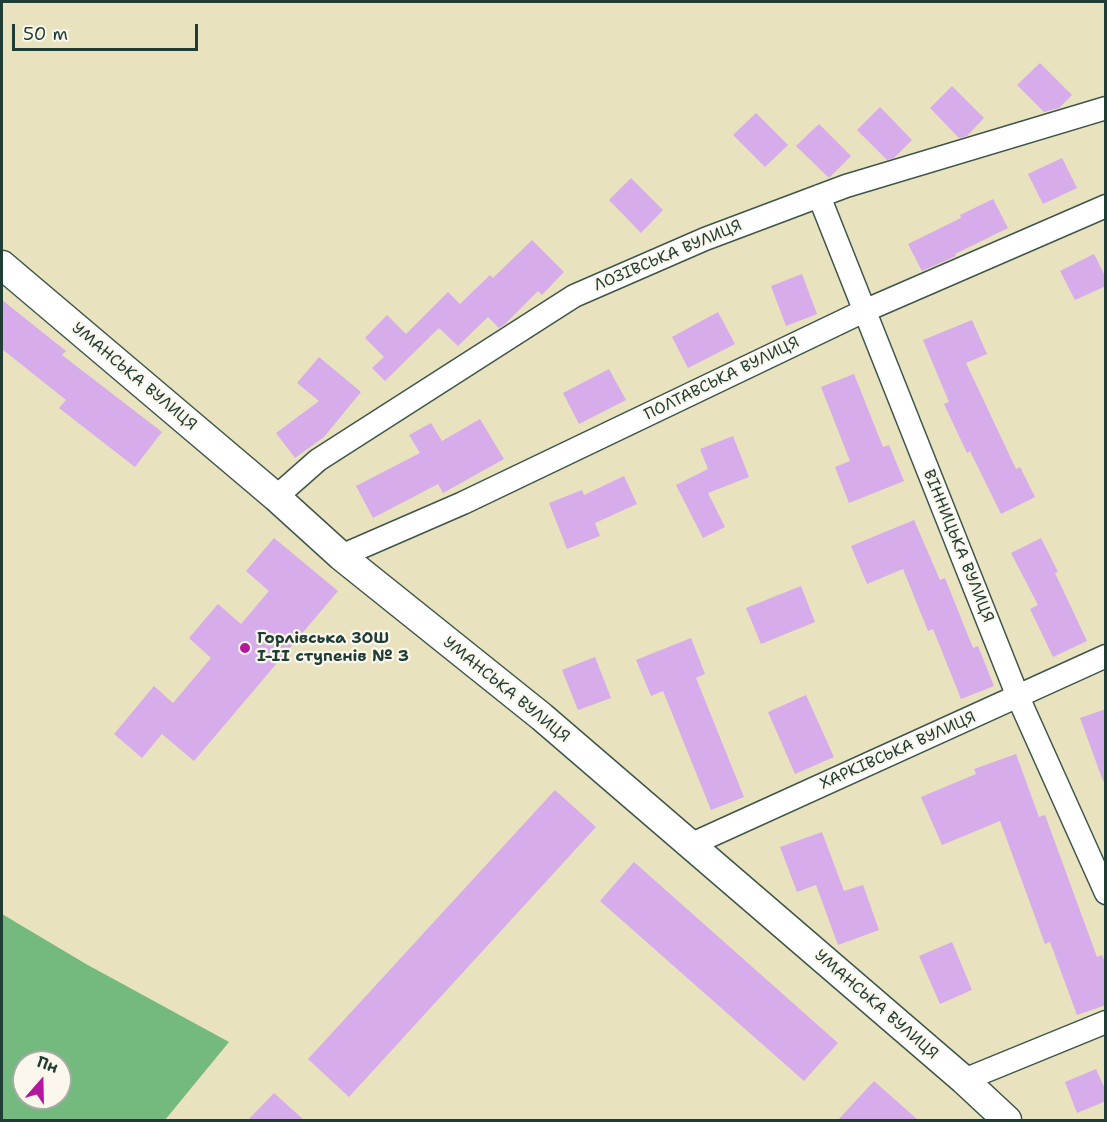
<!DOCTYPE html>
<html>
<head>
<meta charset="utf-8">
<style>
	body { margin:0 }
	#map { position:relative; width:1107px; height:1122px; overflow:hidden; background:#e9e2bf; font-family:"Shantell Sans",sans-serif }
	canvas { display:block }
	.frame { position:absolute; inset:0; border:3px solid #1f3d34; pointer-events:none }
	.north { position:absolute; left:12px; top:1050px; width:60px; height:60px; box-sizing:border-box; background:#fbf7ec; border:2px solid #a3ada2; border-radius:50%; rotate:20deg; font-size:16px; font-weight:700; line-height:24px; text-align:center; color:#1f3d34 }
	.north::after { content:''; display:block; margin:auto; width:21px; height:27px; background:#b5179e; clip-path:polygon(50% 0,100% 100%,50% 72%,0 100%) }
	.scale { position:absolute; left:12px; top:24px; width:186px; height:27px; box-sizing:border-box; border:3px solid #1f3d34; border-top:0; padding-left:8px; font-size:18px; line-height:21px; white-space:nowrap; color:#1f3d34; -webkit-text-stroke:4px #fbf7ec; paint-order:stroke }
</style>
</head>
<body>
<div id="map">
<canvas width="1107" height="1122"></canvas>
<div class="frame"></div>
<div class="north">Пн</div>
<div class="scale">50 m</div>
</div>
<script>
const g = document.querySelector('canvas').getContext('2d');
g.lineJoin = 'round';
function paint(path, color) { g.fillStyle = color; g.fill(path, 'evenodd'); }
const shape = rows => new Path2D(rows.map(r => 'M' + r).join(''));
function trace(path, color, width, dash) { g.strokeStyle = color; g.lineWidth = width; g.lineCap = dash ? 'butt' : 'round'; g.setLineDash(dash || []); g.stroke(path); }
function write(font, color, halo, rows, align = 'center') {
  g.font = font + ' "Shantell Sans",sans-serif'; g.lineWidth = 4.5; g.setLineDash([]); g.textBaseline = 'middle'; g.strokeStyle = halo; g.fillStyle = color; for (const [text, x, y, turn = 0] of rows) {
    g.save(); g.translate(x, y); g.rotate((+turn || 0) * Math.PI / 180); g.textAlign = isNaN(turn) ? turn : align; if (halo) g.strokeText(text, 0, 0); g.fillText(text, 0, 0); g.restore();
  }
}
paint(shape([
	[2,914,86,964,229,1042,165,1120,2,1120],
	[24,1062,60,1062,60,1098,24,1098]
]), '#74b97e');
paint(shape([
	[1040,63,1072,95,1059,108,1044,112,1017,85],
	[952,86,984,118,967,136,959,138,930,108],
	[880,107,912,140,894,158,887,160,857,130],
	[756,113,788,145,765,167,733,135],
	[819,124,851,156,829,178,796,146],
	[1062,158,1077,188,1043,204,1028,174],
	[631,178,663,210,641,233,609,200],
	[993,199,1008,228,955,254,956,256,922,271,908,244,961,218,960,215],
	[532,240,564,272,542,295,538,291,505,324,499,328,488,317,458,346,439,328,385,381,372,368,384,357,365,338,387,315,406,334,448,292,460,304,490,275,493,278],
	[1094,254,1106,278,1106,286,1075,300,1060,271],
	[802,274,817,314,786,326,771,286],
	[2,300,66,351,62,355,162,432,135,467,59,408,66,400,2,349],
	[718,312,735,344,688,368,672,337],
	[972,320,987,354,966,363,1016,469,1020,467,1035,497,1001,514,970,451,967,453,944,404,949,402,923,340],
	[319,357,361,392,324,437,295,458,276,433,319,401,297,383],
	[609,369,626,400,579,424,563,393],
	[854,374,883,447,889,445,904,481,849,503,835,467,850,461,821,387],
	[480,419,504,459,443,493,438,484,373,518,356,486,420,453,409,435,431,423,442,441],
	[733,436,749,477,708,493,725,527,703,538,676,485,708,469,700,449],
	[624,476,637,504,595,523,600,536,567,549,549,503,582,490,584,495],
	[914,520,940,580,945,578,973,648,978,646,994,686,961,699,933,629,928,631,903,569,867,584,851,546],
	[274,538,338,591,194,761,162,734,142,758,114,734,154,686,173,703,211,658,189,638,218,604,241,624,269,591,246,571],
	[1041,538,1058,572,1055,573,1087,641,1053,657,1030,609,1038,605,1011,553],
	[801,586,815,622,761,644,746,608],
	[691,638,705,674,696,678,744,797,711,810,663,691,651,696,636,660],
	[595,657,611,698,578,710,562,670],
	[806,695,834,757,795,774,768,712],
	[1106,709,1106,781,1103,781,1080,718],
	[1016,754,1039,817,1045,815,1097,957,1102,955,1106,965,1106,1005,1077,1015,1050,942,1045,944,1000,821,942,845,921,797,976,774,974,769],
	[555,790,596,827,349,1097,308,1059],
	[822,832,844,891,863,885,879,930,838,945,816,885,797,892,780,847],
	[634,862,838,1043,804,1081,600,901],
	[952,942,972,990,940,1004,919,956],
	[1096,1069,1106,1091,1106,1101,1077,1113,1065,1082],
	[874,1081,918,1120,838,1120],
	[274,1093,304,1120,248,1120]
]), '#d6acea');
const minor = shape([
	[819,196,1018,697,1106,893],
	[276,497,318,460,574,296,705,239,846,186,1106,108],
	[341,556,463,503,864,311,1106,206],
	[690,845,1106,656],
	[964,1080,1106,1022]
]);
const tertiary = shape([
	[2,265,276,497,341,556,542,717,964,1080,1007,1120]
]);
trace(minor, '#3d5649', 25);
trace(tertiary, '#3d5649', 31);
trace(minor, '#fff', 22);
trace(tertiary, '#fff', 28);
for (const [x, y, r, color] of [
	[245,648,6,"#b5179e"]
]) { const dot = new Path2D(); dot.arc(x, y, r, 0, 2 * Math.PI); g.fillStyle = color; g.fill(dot); trace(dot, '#fbf7ec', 2); }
write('16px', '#1f3d34', '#fbf7ec', [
	["ЛОЗІВСЬКА ВУЛИЦЯ",668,256,-23],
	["УМАНСЬКА ВУЛИЦЯ",134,377,40],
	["ПОЛТАВСЬКА ВУЛИЦЯ",722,379,-26],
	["ВІННИЦЬКА ВУЛИЦЯ",958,546,68],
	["УМАНСЬКА ВУЛИЦЯ",506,690,39],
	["ХАРКІВСЬКА ВУЛИЦЯ",898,751,-24],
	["УМАНСЬКА ВУЛИЦЯ",876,1005,41]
]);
write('bold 16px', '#1f3d34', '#fbf7ec', [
	["Горлівська ЗОШ",257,639],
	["І-ІІ ступенів № 3",257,657]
], 'left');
</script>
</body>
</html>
